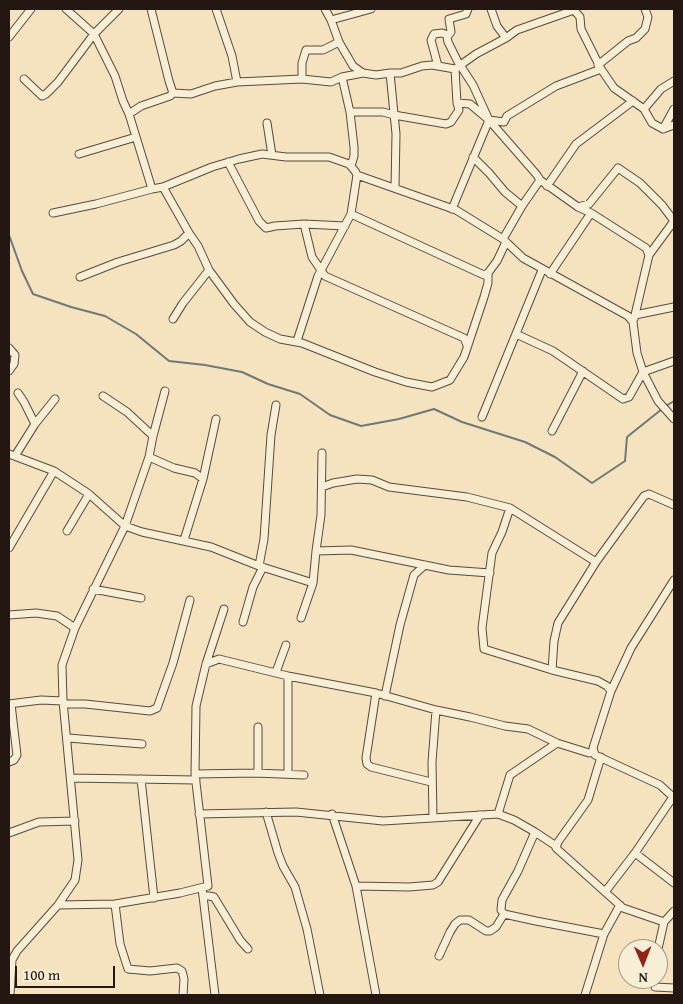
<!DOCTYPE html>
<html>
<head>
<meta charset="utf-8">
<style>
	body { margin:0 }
	#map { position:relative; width:683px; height:1004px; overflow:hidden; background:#f5e3bf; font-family:"Gentium Book Plus",serif }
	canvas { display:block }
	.frame { position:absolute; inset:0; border:10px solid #241711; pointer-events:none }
	.north { position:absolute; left:618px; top:939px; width:50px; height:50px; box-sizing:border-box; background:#f8edd5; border:1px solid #a39787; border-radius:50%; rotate:179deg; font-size:14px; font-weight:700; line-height:20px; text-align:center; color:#241711 }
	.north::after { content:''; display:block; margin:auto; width:18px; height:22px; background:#8f2418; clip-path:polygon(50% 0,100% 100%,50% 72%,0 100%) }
	.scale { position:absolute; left:15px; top:966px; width:100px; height:22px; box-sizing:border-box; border:2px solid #241711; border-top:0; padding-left:6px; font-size:15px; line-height:18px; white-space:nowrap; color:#241711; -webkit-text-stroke:4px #f8edd5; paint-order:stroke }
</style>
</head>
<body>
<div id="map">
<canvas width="683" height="1004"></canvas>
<div class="frame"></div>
<div class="north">N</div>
<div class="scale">100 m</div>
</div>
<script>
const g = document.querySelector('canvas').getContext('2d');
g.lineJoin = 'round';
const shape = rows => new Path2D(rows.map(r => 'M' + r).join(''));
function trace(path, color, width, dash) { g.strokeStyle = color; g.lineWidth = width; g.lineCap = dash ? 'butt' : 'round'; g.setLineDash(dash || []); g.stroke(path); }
trace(shape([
	[9,235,22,271,33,294,71,307,105,316,136,334,169,361,205,365,242,372,268,384,300,394,330,415,361,426,399,419,434,409,462,422,525,442,555,457,592,483,625,461,627,437,662,409],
	[666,406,674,401]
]), '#6e7978', 2);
const street = shape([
	[66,9,94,34,115,76,123,101,129,114],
	[151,9,169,81,173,93,170,96,141,106,129,114,152,189,163,187,212,167,239,159,262,154,286,157,329,157,349,164,355,171,357,175,456,210,503,239,523,258,628,316,633,322,637,353,643,372,658,401,674,419],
	[216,9,232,56,237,82],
	[325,9,331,20,339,42,353,66,363,73,376,75,390,73,396,134,395,188],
	[491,9,497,26,506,38],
	[331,20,371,9],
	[9,37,31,9],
	[598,65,628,41,636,38,645,29,648,17,645,9],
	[438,66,431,40,434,34,442,33,448,35],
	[390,73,401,73,422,66,432,65,455,69,476,54,506,38,517,30,574,10,580,17,581,29,601,69,614,88,644,109,652,123,663,129,674,125],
	[342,77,350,112,383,112,394,115,446,124,451,122,459,110,457,103,455,69],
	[24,79,42,96,46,94,58,82,94,34,119,9],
	[302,79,302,63,306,50,323,50,339,42],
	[173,93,191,94,215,86,237,82,302,79,331,82,342,77,363,73],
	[457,103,470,104,489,120,537,175,540,180,578,207,591,213,646,248,649,255],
	[644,109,661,89,674,81],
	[350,112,354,147,354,156,351,166],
	[489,120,504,122,507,116,556,86,601,69],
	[267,123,272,155],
	[663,129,674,109],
	[79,154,136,137],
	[473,157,489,173,505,192,522,206],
	[228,162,259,221,266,228,275,226,304,224,345,226],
	[547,186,576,144,633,101],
	[163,187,189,233,198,246,209,270,234,304,250,322,265,332,280,339,302,343,375,372,406,382,432,387,450,380,464,357,484,297,488,283,488,273],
	[578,207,589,204,618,168,640,183,662,205,674,221],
	[452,209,489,120,473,85,458,62,448,42,447,37,451,32,449,19,466,14,468,9],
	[53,213,96,204,152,189],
	[351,214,484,275,488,273,497,261,506,242],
	[304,224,312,257,325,276,464,338,467,345],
	[503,239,522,206,540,180],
	[550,274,591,213],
	[80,277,118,262,174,245,181,241,189,233],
	[635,315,649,255,674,221],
	[173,319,183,303,209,270],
	[634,319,635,315,674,307],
	[516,334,553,351,623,399,629,397,643,372,674,361],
	[297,341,318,276,351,214,357,175],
	[9,348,15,355,14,364,9,371],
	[18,393,24,402,35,424],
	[103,396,127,412,153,436],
	[482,417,542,270],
	[552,431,583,371],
	[9,454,54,471,89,494,125,526,142,532,211,547,259,566,313,583],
	[15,456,35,424,55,399],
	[149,457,174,468,195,473,203,479,184,540],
	[203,479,216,419],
	[322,487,333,483,357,479,372,480,389,487,467,497,510,508,596,562],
	[510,508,502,532,492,553,482,628,484,649,552,670,598,681,607,686,611,691],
	[67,531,89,494],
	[9,548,54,471],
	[316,551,351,550,449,570,490,573],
	[259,566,264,539,271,435,276,405],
	[674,580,631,648,611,691,593,748,595,755,660,785,674,798],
	[93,589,141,598],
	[9,615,36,613,57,616,75,628],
	[301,618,313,583,316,551,321,515,322,453],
	[243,622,253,587,263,567],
	[206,664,219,659,288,676,376,693,436,710,470,717,505,726,528,729,557,743,589,753,593,752],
	[552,670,554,641,558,623,596,562,644,496,649,494,674,505],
	[276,672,286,645],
	[376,693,366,758,367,764,371,767,431,782],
	[385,696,400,625,414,575,425,565],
	[9,704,41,700,63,701],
	[64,704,85,704,150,711,157,708,173,663,190,600],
	[68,738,142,744],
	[601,757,588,800,558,842,556,848,623,908,664,922],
	[9,762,14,760,17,755,11,704],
	[256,773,304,775],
	[195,774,256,773,258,770,258,727],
	[288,774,288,676],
	[71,778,196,780],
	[141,779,154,898],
	[266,812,278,853,283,866,295,887,307,929,320,995],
	[199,814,296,812,383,821,498,814,514,820,535,832,556,846],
	[332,814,356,886,376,995],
	[498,814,510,775,557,743],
	[433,818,432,762,436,710],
	[535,832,518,871,502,900,501,910,504,914,536,921,604,934],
	[9,833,39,822,75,821],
	[635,853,674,883],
	[356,886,409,887,433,885,438,882,480,815],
	[202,888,215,995],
	[605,892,635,853,673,797],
	[204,896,209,896,214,897,240,940,248,949],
	[115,904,120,944,128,969,150,971,177,968,182,971,184,979,183,995],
	[58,905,115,904,180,893,208,886,195,774,196,706,206,664,224,609],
	[658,949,664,922,674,911],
	[439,956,450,932,455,924,460,920,469,920,486,931,490,931,496,927,504,914],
	[654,979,655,987,674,988],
	[10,995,12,960,17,951,58,905,75,880,78,860,63,701,62,665,75,628,125,526,149,457,153,436,165,391],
	[585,995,604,934,620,905]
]);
trace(street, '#584a3c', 9);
trace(street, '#f8edd5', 7);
</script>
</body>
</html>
